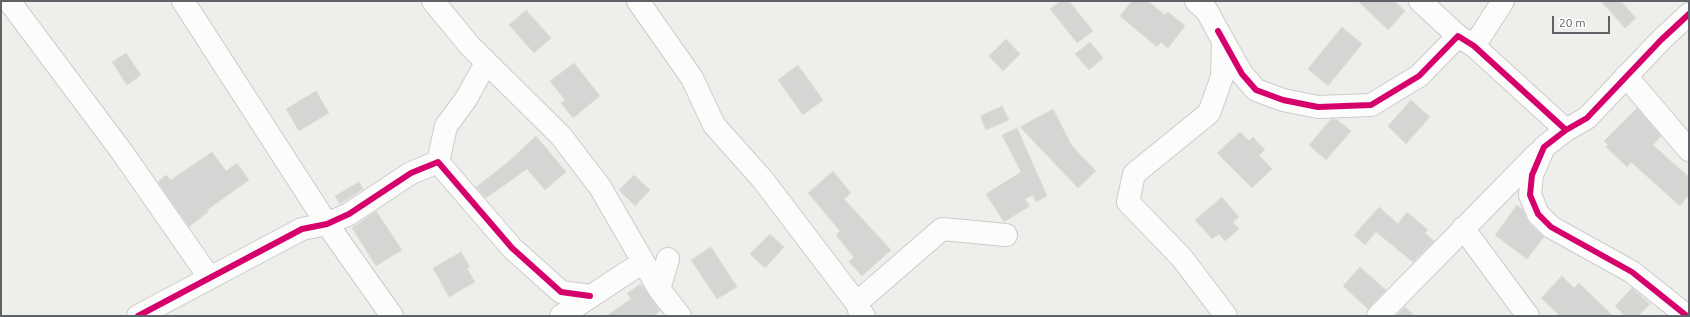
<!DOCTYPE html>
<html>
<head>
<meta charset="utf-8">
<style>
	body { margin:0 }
	#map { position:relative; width:1690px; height:317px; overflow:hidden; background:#eeeeea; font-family:Ubuntu,sans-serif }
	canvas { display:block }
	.frame { position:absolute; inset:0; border:2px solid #5f6267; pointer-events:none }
	.scale { position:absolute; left:1552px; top:16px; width:58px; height:18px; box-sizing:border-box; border:2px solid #5f6267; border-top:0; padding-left:5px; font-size:12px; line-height:14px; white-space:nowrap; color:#5f6267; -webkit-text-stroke:3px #fff; paint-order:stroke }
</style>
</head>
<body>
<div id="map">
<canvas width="1690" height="317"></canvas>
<div class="frame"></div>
<div class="scale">20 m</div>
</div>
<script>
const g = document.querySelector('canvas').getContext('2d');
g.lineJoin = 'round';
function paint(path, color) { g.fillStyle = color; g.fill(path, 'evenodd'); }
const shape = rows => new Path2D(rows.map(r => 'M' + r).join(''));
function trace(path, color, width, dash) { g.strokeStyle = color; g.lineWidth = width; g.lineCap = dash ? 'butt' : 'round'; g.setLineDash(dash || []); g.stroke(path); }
const building = shape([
	[1061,1,1069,1,1093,31,1077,43,1050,9,1061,1],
	[1132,1,1148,1,1165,15,1168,12,1185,26,1168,48,1161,42,1157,47,1120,16,1132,1],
	[1358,1,1394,1,1405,11,1388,30,1358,1],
	[1601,1,1621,1,1636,18,1625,28,1601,1],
	[526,10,551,38,534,53,509,25,526,10],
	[1342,27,1362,44,1328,86,1308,69,1342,27],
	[1006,39,1020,54,1003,71,989,56,1006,39],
	[1090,42,1103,58,1089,70,1075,54,1090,42],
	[126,53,141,75,127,85,112,62,126,53],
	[574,63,600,96,573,118,561,103,565,100,550,81,574,63],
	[798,65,823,100,803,115,778,80,798,65],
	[316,91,329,113,299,131,286,109,316,91],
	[1411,100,1430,117,1406,144,1388,126,1411,100],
	[1002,106,1009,120,986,130,980,116,1002,106],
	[1637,108,1661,136,1653,145,1689,177,1689,195,1680,206,1631,162,1627,167,1606,147,1608,145,1604,141,1637,108],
	[1053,109,1072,146,1096,171,1078,188,1020,127,1053,109],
	[1331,119,1336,119,1351,131,1326,160,1309,145,1331,119],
	[1017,128,1047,196,1036,202,1033,195,1025,199,1030,206,1004,222,986,194,1021,172,1002,135,1017,128],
	[1240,132,1249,141,1253,137,1265,150,1259,155,1272,169,1252,188,1217,153,1240,132],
	[536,136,566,172,545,190,527,169,486,198,476,187,506,164,536,136],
	[212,152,226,171,237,163,249,180,207,210,208,212,189,227,158,182,166,175,171,180,212,152],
	[833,171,851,193,844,199,891,250,862,276,849,262,854,257,836,235,840,231,808,193,833,171],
	[634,175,650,190,635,206,619,190,634,175],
	[359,182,363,189,340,204,335,196,359,182],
	[1222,197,1239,217,1233,222,1239,229,1225,241,1219,234,1212,239,1195,220,1222,197],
	[1517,205,1522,209,1529,223,1544,237,1527,259,1495,235,1517,205],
	[1379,207,1398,224,1407,212,1428,230,1425,233,1434,241,1413,262,1376,232,1365,245,1354,235,1379,207],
	[376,211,402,250,376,266,352,228,376,211],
	[770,234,784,247,765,268,750,254,770,234],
	[711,247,737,287,717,299,691,260,711,247],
	[461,252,470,267,467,268,475,282,449,297,433,268,461,252],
	[1360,267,1386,290,1368,309,1343,286,1360,267],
	[1562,276,1574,288,1579,283,1613,316,1560,316,1541,298,1562,276],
	[641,284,660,311,653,316,606,316,631,299,627,293,641,284],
	[1632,288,1650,304,1638,316,1625,316,1615,306,1632,288],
	[1405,307,1415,316,1396,316,1405,307]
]);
paint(building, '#d5d5d3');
trace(building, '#deddd9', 1);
const street = shape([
	[9,1,122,152,209,277],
	[183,1,327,224,392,316],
	[433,1,470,46,561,136,600,187,659,289],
	[638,1,692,78,714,125,763,180,858,305],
	[1196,1,1207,11,1223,41,1222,77,1209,113,1134,174,1128,202,1182,258,1226,316],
	[1420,1,1458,36],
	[1218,31,1242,74,1256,90,1283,100,1318,107,1371,105,1419,76,1458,36,1474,46,1566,130],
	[1474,46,1503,1],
	[1626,76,1689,150],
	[438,162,446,126,466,99,486,63],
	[1463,228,1528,316],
	[668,259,659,289,680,316],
	[138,316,302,229,327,224,349,214,411,173,438,162,512,248,561,292,590,296],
	[561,316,643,262],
	[864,316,859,310,858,305,860,300,942,229,1006,235],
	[1378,316,1537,154],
	[1687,316,1632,272,1551,227,1538,214,1530,195,1532,175,1544,147,1566,130,1587,118,1661,40,1689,14]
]);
trace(street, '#cbcccb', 24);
trace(street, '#fcfcfc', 22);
trace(shape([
	[1218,31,1242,74,1256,90,1283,100,1318,107,1371,105,1419,76,1458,36,1474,46,1566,130],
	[138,316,302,229,327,224,349,214,411,173,438,162,512,248,561,292,590,296],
	[1687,316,1632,272,1551,227,1538,214,1530,195,1532,175,1544,147,1566,130,1587,118,1661,40,1689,14]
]), '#d6006c', 6);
</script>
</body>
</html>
